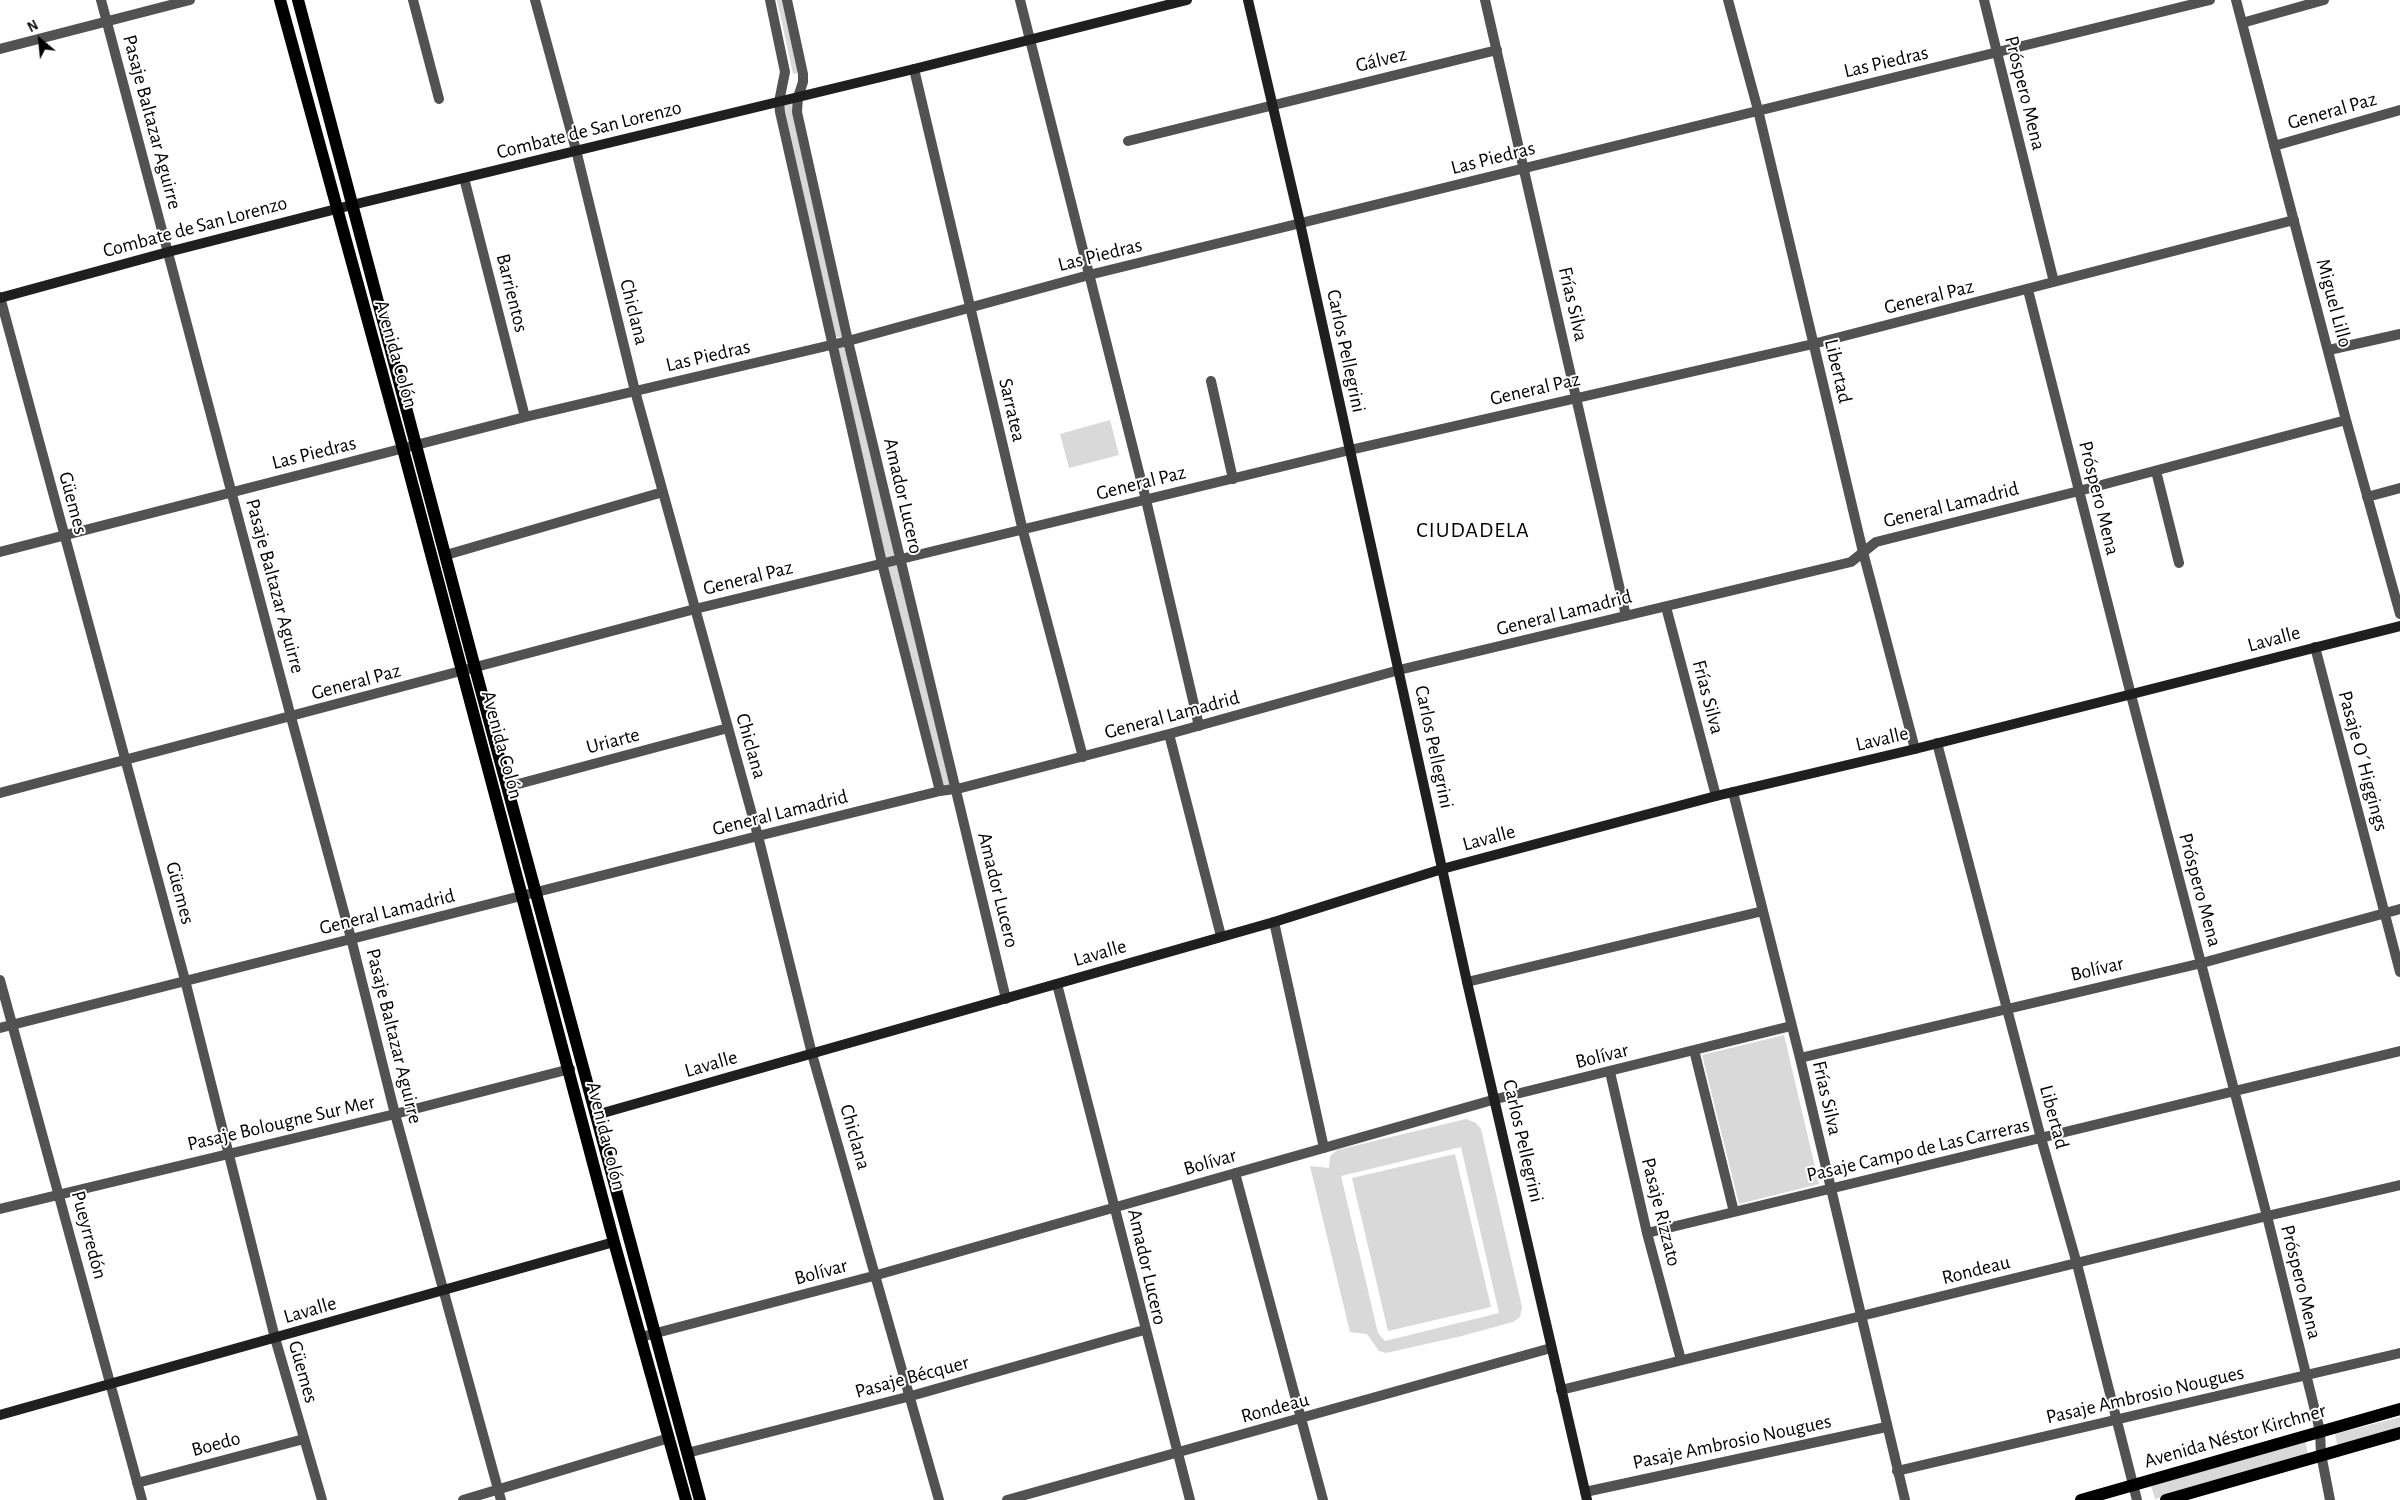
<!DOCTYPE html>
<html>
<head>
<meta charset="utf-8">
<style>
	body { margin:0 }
	#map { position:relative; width:2400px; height:1500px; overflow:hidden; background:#fff; font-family:"Alegreya Sans",sans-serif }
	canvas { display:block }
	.north { position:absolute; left:15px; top:15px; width:50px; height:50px; -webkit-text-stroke:4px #fff; paint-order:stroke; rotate:332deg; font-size:14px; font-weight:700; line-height:20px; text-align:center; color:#000 }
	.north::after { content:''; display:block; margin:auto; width:18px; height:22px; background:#000; clip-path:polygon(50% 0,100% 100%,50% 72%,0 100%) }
</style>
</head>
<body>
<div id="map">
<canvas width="2400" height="1500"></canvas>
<div class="north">N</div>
</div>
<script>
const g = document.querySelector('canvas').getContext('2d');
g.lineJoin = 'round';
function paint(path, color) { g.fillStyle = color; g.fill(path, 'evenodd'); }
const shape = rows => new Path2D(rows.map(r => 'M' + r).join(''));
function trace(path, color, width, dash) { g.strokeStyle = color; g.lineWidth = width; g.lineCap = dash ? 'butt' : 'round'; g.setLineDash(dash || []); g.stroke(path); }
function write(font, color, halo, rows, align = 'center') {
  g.font = font + ' "Alegreya Sans",sans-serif'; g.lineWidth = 4; g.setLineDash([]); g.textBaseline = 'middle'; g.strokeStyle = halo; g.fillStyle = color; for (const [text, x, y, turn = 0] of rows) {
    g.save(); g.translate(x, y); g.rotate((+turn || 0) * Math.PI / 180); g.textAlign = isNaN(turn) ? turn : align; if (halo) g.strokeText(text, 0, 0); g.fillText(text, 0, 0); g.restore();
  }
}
paint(shape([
	[777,0,784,0,801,72,793,74],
	[793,103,843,337,835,337,784,105],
	[845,346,895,556,885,558,838,347],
	[1110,420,1119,455,1069,468,1060,434],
	[897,564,950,785,942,786,887,567],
	[1784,1035,1819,1184,1739,1204,1702,1055],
	[1466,1119,1476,1123,1481,1129,1522,1307,1520,1317,1513,1322,1462,1336,1386,1353,1379,1351,1367,1334,1350,1332,1310,1166,1329,1168,1330,1156,1337,1150],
	[1461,1147,1499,1313,1385,1341,1378,1333,1341,1176],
	[1455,1154,1491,1307,1388,1331,1352,1178],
	[2400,1417,2400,1428,2337,1445,2335,1434],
	[2306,1442,2308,1455,2155,1499,2151,1486]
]), '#d9d9d9');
trace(shape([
	[101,0,291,717,351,938,395,1114,501,1500],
	[413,0,439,99],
	[535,0,576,150,635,391,758,836,812,1054,939,1500],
	[770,0,785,72,779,102,780,112,882,563,940,791],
	[787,0,803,74,803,82,798,97,797,112,848,341,1006,999],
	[1020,0,1146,500,1199,726],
	[1485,0,1626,616],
	[1728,0,1758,110,1863,552,1915,749],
	[1984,0,2054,282],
	[2236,0,2346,420,2400,614],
	[2242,23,2324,0],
	[0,49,190,0],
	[914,69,1023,531,1083,757],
	[1128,141,1497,50],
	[2274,146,2400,110],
	[464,178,525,417],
	[2028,290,2131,695,2267,1216,2320,1431,2321,1454,2330,1500],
	[0,297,185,980,275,1338,322,1500],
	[2329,350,2400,334],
	[1211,381,1233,479],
	[2156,471,2179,563],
	[2367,497,2400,488],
	[0,552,525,417,848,341,1089,275,2210,0],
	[446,555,663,492],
	[1666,607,1716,796],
	[2315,647,2400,972],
	[1169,734,1221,936],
	[1937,743,2041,1138,2077,1264,2137,1500],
	[507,787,728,728],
	[1733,792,1800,1058,1905,1500],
	[0,793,695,609,1350,450,1813,344,2294,220],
	[1274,922,1324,1148],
	[0,980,142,1500],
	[1467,982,1763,911],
	[1057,984,1190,1500],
	[0,1028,758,836,940,791,961,788,1169,734,1399,670,1851,562,1876,542,2079,491,2346,420],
	[1694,1050,1734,1212],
	[1800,1058,2202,963,2400,909],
	[1610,1072,1647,1233,1681,1360],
	[1235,1173,1323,1500],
	[0,1209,395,1114,570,1069],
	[1647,1233,2400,1051],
	[641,1337,877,1275,1496,1099,1791,1026],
	[1561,1390,2267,1216,2400,1185],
	[687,1453,911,1396,1144,1330],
	[1897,1471,2400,1353],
	[137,1483,304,1439],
	[1585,1492,1886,1427],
	[463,1500,669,1438],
	[1007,1500,1551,1348]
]), '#525252', 10);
trace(shape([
	[1248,0,1300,223,1467,982,1587,1500],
	[0,298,168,252,352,205,914,69,1187,0],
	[596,1115,1274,922,1442,869,1716,796,1915,749,2400,626],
	[0,1415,614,1242]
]), '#1f1f1f', 10);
trace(shape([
	[280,0,403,449,614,1242,686,1500],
	[298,0,475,668,700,1500],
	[2081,1500,2400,1409],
	[2166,1500,2400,1433]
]), '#000', 12);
write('20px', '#000', '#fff', [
	["Gálvez",1381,60,-14],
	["Las Piedras",1886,62,-13],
	["Próspero Mena",2025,93,76],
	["General Paz",2332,111,-16],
	["Pasaje Baltazar Aguirre",152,122,75],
	["Combate de San Lorenzo",589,130,-14],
	["Las Piedras",1493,158,-14],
	["Combate de San Lorenzo",195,227,-15],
	["Las Piedras",1100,255,-14],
	["Barrientos",512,293,76],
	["General Paz",1929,297,-14],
	["Miguel Lillo",2334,303,75],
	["Frías Silva",1573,304,77],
	["Chiclana",634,312,76],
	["Carlos Pellegrini",1346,351,78],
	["Avenida Colón",396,354,74],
	["Las Piedras",708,356,-13],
	["Libertad",1838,371,77],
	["General Paz",1535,389,-13],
	["Sarratea",1012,410,77],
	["Las Piedras",314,453,-14],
	["General Paz",1141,483,-14],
	["Amador Lucero",903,496,77],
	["Próspero Mena",2099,498,76],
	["Güemes",73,503,75],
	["General Lamadrid",1951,505,-14],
	["General Paz",748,578,-14],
	["Pasaje Baltazar Aguirre",275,586,75],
	["General Lamadrid",1564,613,-14],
	["Lavalle",2274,639,-15],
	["General Paz",356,682,-15],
	["Frías Silva",1708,697,75],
	["General Lamadrid",1172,715,-15],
	["Lavalle",1882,739,-13],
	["Uriarte",613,741,-15],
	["Avenida Colón",502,745,75],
	["Chiclana",751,746,74],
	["Carlos Pellegrini",1434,747,78],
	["Pasaje O´Higgings",2363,761,75],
	["General Lamadrid",780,813,-14],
	["Lavalle",1489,838,-15],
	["Amador Lucero",998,890,76],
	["Próspero Mena",2200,890,75],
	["Güemes",180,893,75],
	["General Lamadrid",387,912,-14],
	["Lavalle",1100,953,-16],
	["Bolívar",2097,969,-13],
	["Pasaje Baltazar Aguirre",394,1036,76],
	["Bolívar",1602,1056,-14],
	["Lavalle",711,1064,-16],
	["Frías Silva",1827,1098,77],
	["Libertad",2054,1117,75],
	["Pasaje Bolougne Sur Mer",281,1123,-13],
	["Avenida Colón",606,1136,76],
	["Chiclana",855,1137,74],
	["Carlos Pellegrini",1523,1141,77],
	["Pasaje Campo de Las Carreras",1918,1150,-13],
	["Bolívar",1210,1162,-16],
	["Pasaje Rizzato",1661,1212,76],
	["Pueyrredón",89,1235,75],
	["Amador Lucero",1147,1267,77],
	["Rondeau",1976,1270,-14],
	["Bolívar",821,1272,-15],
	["Próspero Mena",2301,1282,76],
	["Lavalle",310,1310,-16],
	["Güemes",303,1372,74],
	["Pasaje Bécquer",912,1377,-15],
	["Pasaje Ambrosio Nougues",2145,1395,-13],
	["Rondeau",1275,1408,-15],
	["Avenida Néstor Kirchner",2235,1436,-16],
	["Pasaje Ambrosio Nougues",1732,1442,-12],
	["Boedo",216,1444,-15]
]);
g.letterSpacing = '1px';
write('22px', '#000', '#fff', [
	["CIUDADELA",1473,530]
]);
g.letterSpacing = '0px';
</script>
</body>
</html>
